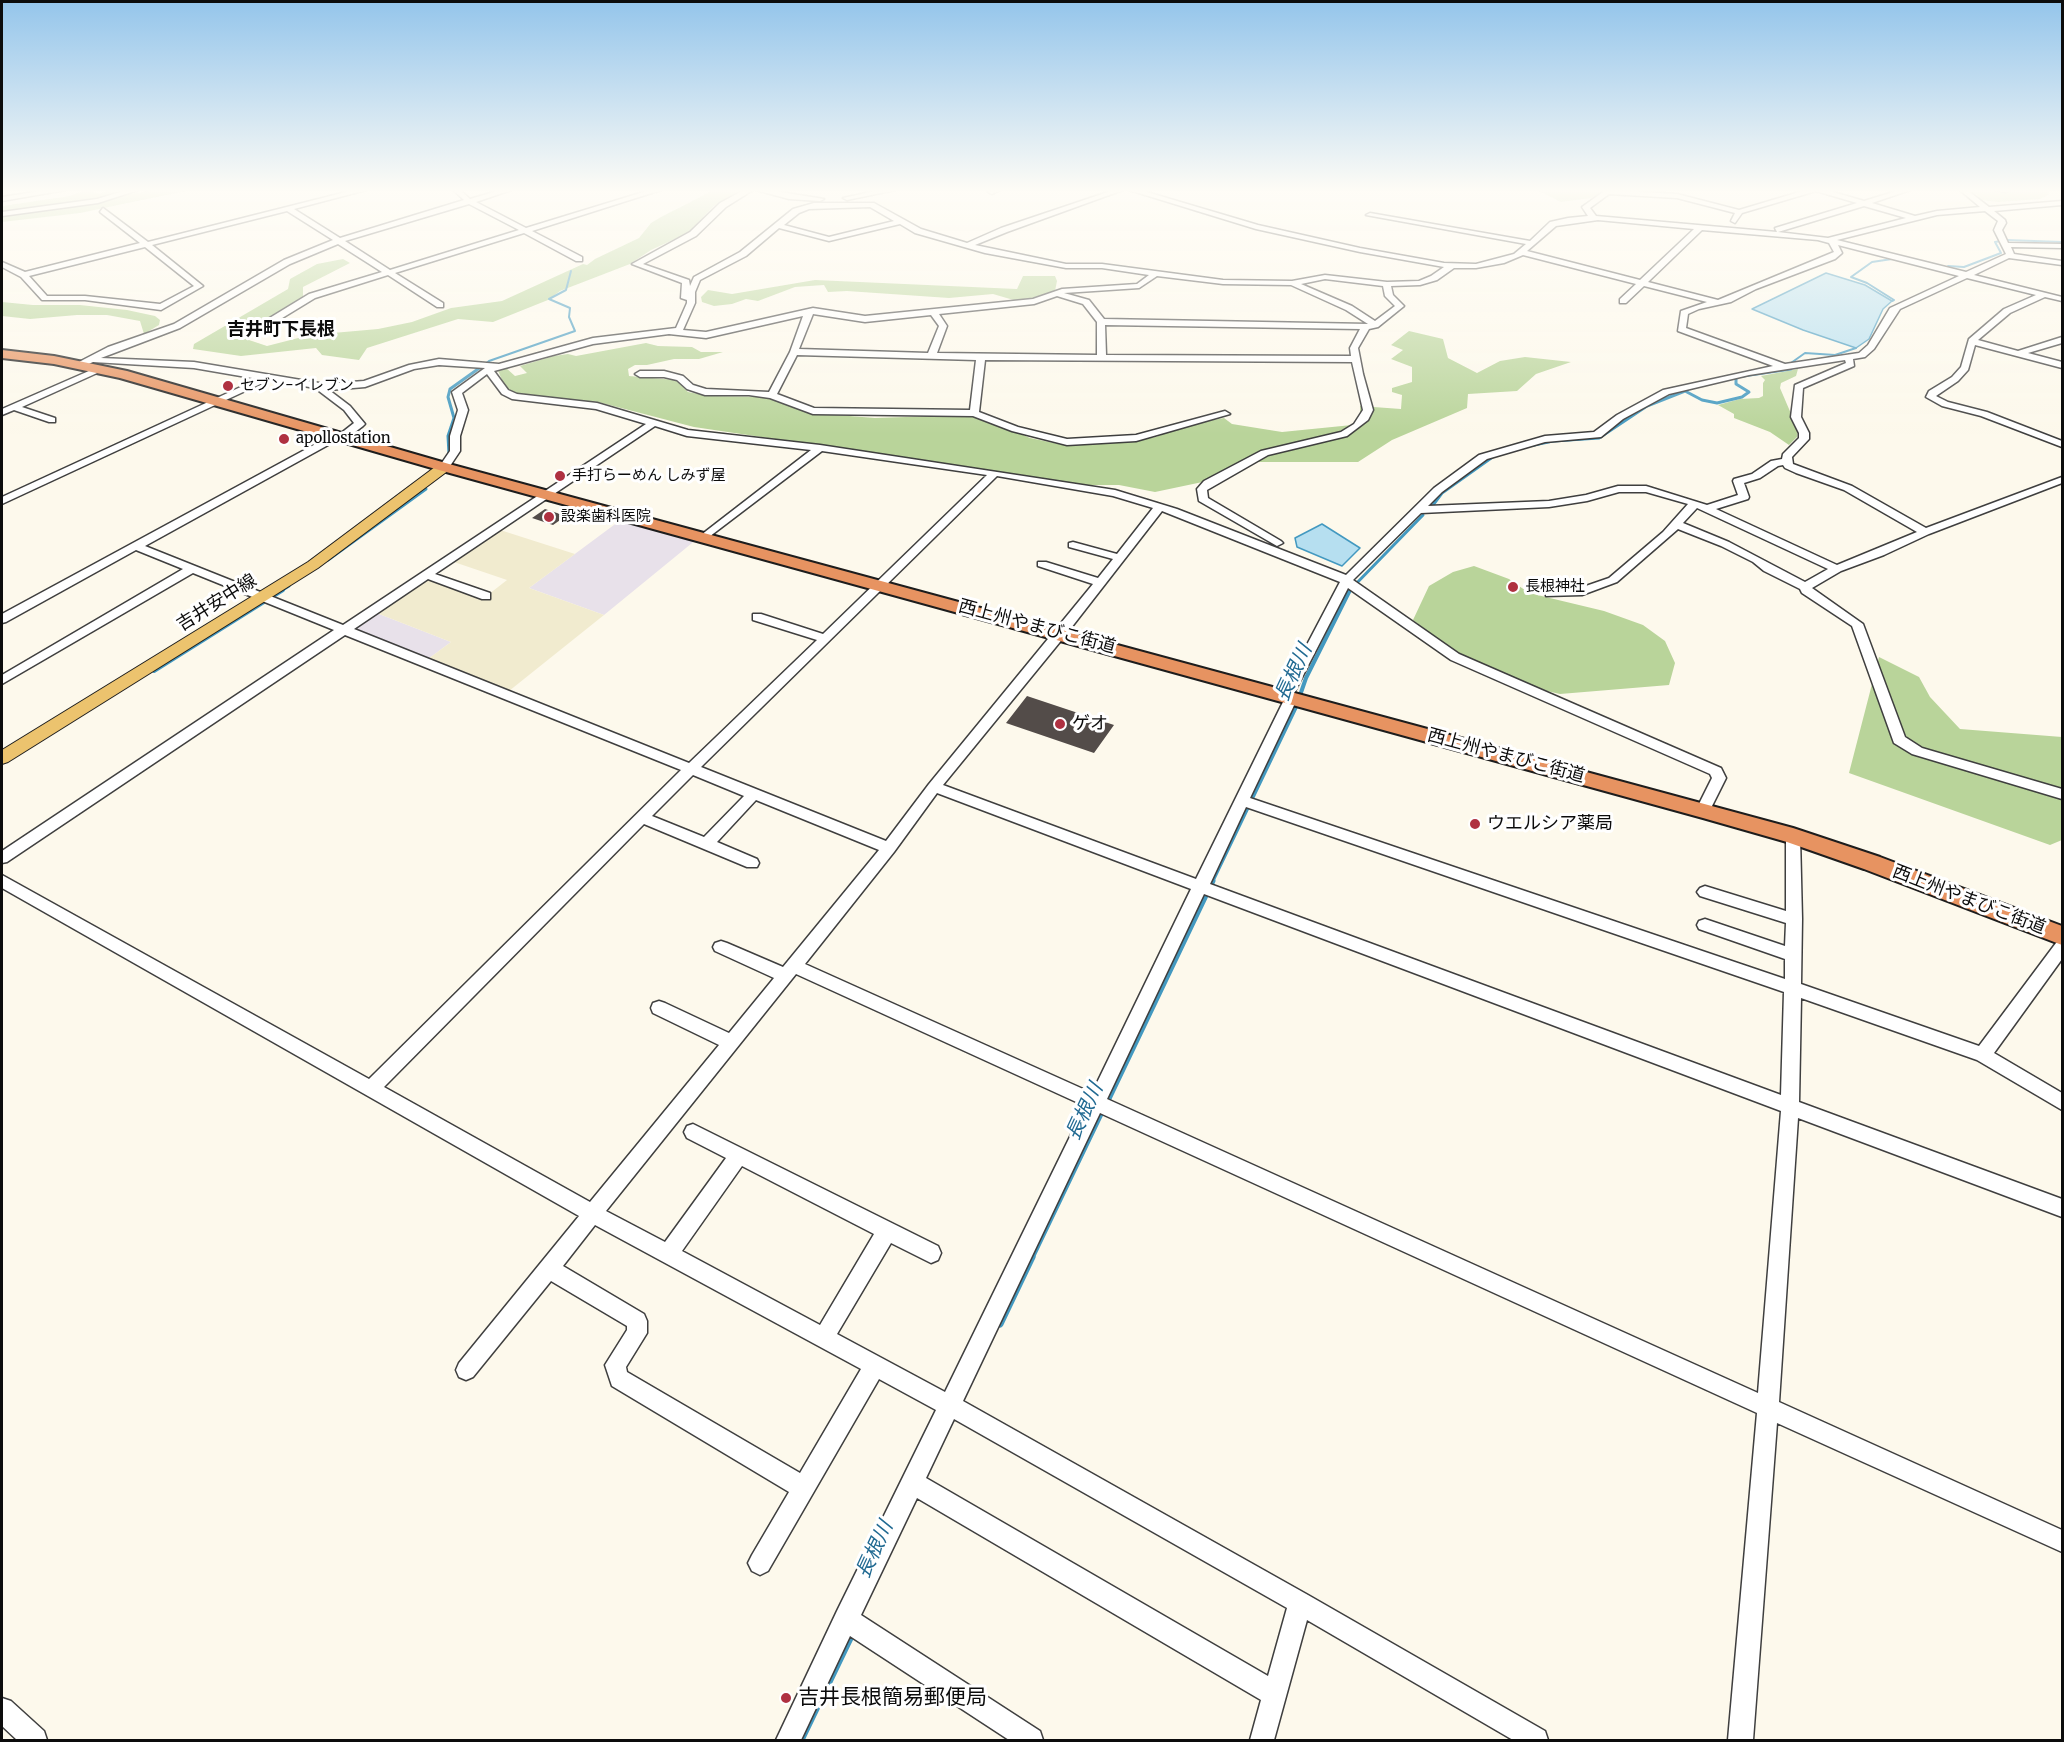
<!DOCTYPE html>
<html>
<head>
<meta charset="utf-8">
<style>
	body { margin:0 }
	#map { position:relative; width:2064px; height:1742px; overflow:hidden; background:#fdf9ec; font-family:Merriweather,serif }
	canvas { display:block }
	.frame { position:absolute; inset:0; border:3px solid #0c0c0c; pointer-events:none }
</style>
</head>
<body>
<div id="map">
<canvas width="2064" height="1742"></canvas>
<div class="frame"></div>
</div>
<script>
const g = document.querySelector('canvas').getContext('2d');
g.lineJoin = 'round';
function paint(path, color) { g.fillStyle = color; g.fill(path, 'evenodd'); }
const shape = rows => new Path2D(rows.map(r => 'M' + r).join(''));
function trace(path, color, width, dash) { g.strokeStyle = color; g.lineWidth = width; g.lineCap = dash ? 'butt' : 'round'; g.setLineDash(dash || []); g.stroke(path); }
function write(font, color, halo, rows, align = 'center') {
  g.font = font + ' Merriweather,"Noto Sans JP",serif'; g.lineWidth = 6; g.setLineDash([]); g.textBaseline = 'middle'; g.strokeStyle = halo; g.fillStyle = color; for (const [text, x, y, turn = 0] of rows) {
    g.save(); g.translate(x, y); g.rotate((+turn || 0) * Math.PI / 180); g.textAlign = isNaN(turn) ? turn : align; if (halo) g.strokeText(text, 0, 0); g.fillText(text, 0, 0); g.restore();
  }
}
paint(shape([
	[622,519,697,539,604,615,529,588],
	[374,612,451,642,428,659,350,629]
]), '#e8e1ea');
paint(shape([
	[497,529,575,554,529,588,604,615,509,691,428,659,451,642,374,612,427,577,484,598,507,580,451,561]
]), '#f1ebcf');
paint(shape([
	[113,190,130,190,124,192,127,194,160,190,190,190,80,213,2,222,2,206,70,196,83,191,91,191,98,194],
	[714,190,744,190,714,206,688,233,651,250,630,264,560,291,548,300,493,322,458,319,367,348,359,360,322,355,316,348,241,356,193,349,194,344,288,289,290,279,317,264,343,259,350,263,303,287,303,299,259,324,244,335,246,339,267,346,310,335,378,329,412,322,451,308,502,301,583,264,587,265,595,259,639,238,651,223,661,217],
	[1537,190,1605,190,1591,198,1561,202],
	[1965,190,2006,192,2023,190,2062,190,2062,191,2049,190,2048,195,2040,199,1998,202,1981,200,1976,194],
	[1023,276,1055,276,1057,281,1055,291,1035,298,1017,301,993,294,949,298,847,291,828,292,824,285,795,287,758,301,746,299,732,304,714,306,702,302,701,297,708,290,732,294,815,280,1017,289],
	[2,302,33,305,80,305,127,310,155,316,160,320,159,325,144,334,140,321,107,315,77,315,30,319,2,316],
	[1409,331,1443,339,1448,358,1477,373,1500,361,1525,357,1571,362,1536,374,1517,391,1468,394,1467,408,1392,440,1358,462,1256,462,1212,480,1155,492,1119,485,1086,485,694,427,598,402,518,395,506,390,497,368,505,367,515,376,527,373,520,366,554,356,568,354,576,356,646,343,658,346,692,347,701,352,723,352,699,359,674,359,647,365,635,365,628,369,629,376,676,380,688,392,709,396,771,397,811,413,875,418,968,415,998,424,1030,438,1068,446,1134,441,1156,437,1187,425,1224,418,1232,424,1282,432,1352,425,1360,418,1360,406,1401,409,1402,395,1392,392,1392,388,1412,382,1412,367,1391,359,1403,350,1391,345],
	[1798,369,1796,376,1781,383,1780,388,1798,430,1797,437,1789,445,1770,432,1734,418,1734,414,1718,405,1740,399,1759,398,1763,396,1763,383,1765,380,1761,376],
	[1474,566,1509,579,1529,593,1604,611,1643,625,1665,641,1675,663,1669,685,1560,694,1521,685,1466,661,1413,620,1429,586,1453,572],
	[1879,657,1919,677,1930,697,1960,729,2062,737,2062,840,2050,845,1849,773]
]), '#b9d49a');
const water = shape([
	[1826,273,1865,285,1892,301,1883,309,1869,339,1856,348,1803,330,1752,309,1826,273],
	[1322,524,1360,548,1342,566,1297,547,1295,538,1322,524]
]);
paint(water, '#b6dff0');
trace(water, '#4399c0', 1.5);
trace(shape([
	[1892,259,1872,262,1851,277,1867,283,1894,300,1892,301],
	[1944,271,1948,266,1964,267,2001,253,1995,242,2007,240,2062,242],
	[1791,363,1805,353,1835,355,1856,348],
	[483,366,489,361,575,331,569,317,570,308,549,299,566,290,571,271]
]), '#4399c0', 2);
trace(shape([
	[1534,445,1553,441,1599,438,1647,406,1685,391,1702,400,1717,403,1742,397,1749,392,1736,384,1736,377,1791,369],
	[449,454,448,436,454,418,448,397,450,389,485,364],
	[1433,505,1442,493,1494,456],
	[328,560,426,489],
	[281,591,289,586],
	[1349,591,1423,515]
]), '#4399c0', 3);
trace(shape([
	[154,671,283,590],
	[1212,882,1296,707,1306,678,1350,590]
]), '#4399c0', 4);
trace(shape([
	[1107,1103,1213,881],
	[1032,1258,1103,1110]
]), '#4399c0', 5);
trace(shape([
	[1000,1324,1032,1257],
	[801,1740,853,1632]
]), '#4399c0', 7);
paint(shape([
	[545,509,566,516,553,525,532,518],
	[1027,696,1114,725,1094,753,1006,723]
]), '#534c49');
const minor = shape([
	[48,190,65,190,2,201,2,197,48,190],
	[127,190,138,190,98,203,2,216,2,212,97,199,127,190],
	[354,190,366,190,294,209,340,238,464,200,453,190,460,190,470,199,501,190,511,190,476,202,526,228,650,190,661,190,532,231,582,257,582,261,576,261,524,233,395,273,443,303,443,307,437,307,388,275,315,298,274,323,268,323,268,319,309,294,382,272,338,244,290,264,180,328,101,358,194,362,325,384,364,381,409,365,439,359,499,364,593,338,676,328,687,303,687,300,681,298,682,283,632,264,690,232,720,203,744,190,753,190,726,207,696,236,643,264,689,280,690,286,694,277,740,252,793,209,814,203,874,203,921,229,967,243,1001,228,1114,190,1123,190,1007,232,975,245,1066,264,1102,264,1223,280,1292,281,1325,275,1387,282,1419,281,1431,276,1444,267,1360,252,1256,229,1129,190,1140,190,1258,225,1360,248,1444,263,1476,264,1514,254,1526,244,1366,215,1370,213,1530,241,1550,222,1568,218,1588,216,1582,207,1603,192,1602,190,1677,194,1739,210,1806,190,1826,190,1864,201,1900,190,1910,190,1872,203,1915,216,1937,211,1980,207,1960,190,1967,190,1989,207,2062,201,2062,205,1994,211,2005,220,2006,223,2002,230,2008,243,2062,244,2062,248,2011,247,2014,254,2062,261,2062,265,2009,258,1974,275,2062,297,2062,301,2045,297,2010,313,1978,340,2018,351,2062,337,2062,343,2028,353,2062,362,2062,368,1975,345,1968,370,1958,381,1936,396,1948,402,1987,412,2062,441,2062,447,1981,416,1942,406,1926,397,1929,391,1952,377,1961,367,1969,339,2004,309,2036,295,1967,278,1900,309,1874,349,1865,357,1853,359,1854,366,1803,388,1801,417,1809,433,1809,439,1792,457,1793,464,1852,486,1926,528,2062,477,2062,483,1929,534,1884,555,1841,571,1812,588,1863,624,1905,737,1922,748,2062,789,2062,799,1912,754,1894,743,1852,626,1802,593,1800,589,1764,571,1753,562,1721,546,1678,529,1617,582,1582,595,1546,596,1546,592,1580,588,1609,578,1663,532,1688,504,1646,492,1619,492,1587,501,1549,507,1421,513,1353,580,1459,654,1721,768,1726,778,1708,814,1703,815,1696,810,1712,778,1710,774,1451,660,1348,588,1294,693,1298,697,1250,798,1785,979,1785,959,1699,929,1697,925,1699,921,1705,919,1785,946,1786,923,1700,896,1697,892,1700,888,1705,886,1786,911,1786,836,1788,832,1798,832,1800,836,1802,919,1801,984,1979,1046,2056,943,2062,941,2062,959,1994,1053,2062,1093,2062,1110,1977,1060,1801,998,1799,1102,2062,1199,2062,1217,1798,1118,1779,1402,2062,1530,2062,1552,1777,1423,1753,1740,1728,1740,1757,1413,1100,1113,963,1401,1308,1595,1545,1731,1548,1740,1513,1740,1307,1620,1274,1740,1250,1740,1261,1700,917,1498,861,1615,1040,1731,1043,1740,1009,1740,850,1636,801,1740,776,1740,837,1611,936,1410,879,1379,768,1571,760,1575,752,1571,748,1563,752,1555,789,1492,612,1386,605,1365,627,1330,627,1326,551,1281,473,1377,466,1380,459,1377,456,1370,459,1363,579,1216,2,888,2,875,369,1079,681,770,345,635,7,862,2,863,2,851,334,630,193,573,2,684,2,675,183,569,136,550,6,622,2,623,2,614,334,434,340,434,354,423,344,410,315,388,269,380,2,504,2,497,258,379,194,368,93,362,82,367,77,364,79,362,108,347,174,324,284,260,333,240,287,211,152,245,203,286,161,310,85,300,42,300,21,277,2,267,2,262,25,272,140,243,100,212,103,208,148,242,354,190],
	[1816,191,1857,203,1775,228,1777,232,1596,216,1590,208,1609,194,1677,198,1735,213,1731,221,1735,223,1742,213,1816,191],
	[469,204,519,230,390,270,345,241,469,204],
	[1864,206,1906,218,1828,238,1778,232,1864,206],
	[870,207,894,221,829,237,784,225,799,213,809,209,870,207],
	[1985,211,1998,221,1994,230,2006,254,1966,272,1837,240,1937,215,1985,211],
	[1598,220,1694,229,1640,280,1527,251,1556,226,1598,220],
	[900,224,915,233,985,253,1066,268,1102,268,1149,275,1137,284,1062,289,1033,299,865,316,813,308,706,332,683,330,695,303,695,292,700,280,746,256,779,228,829,241,900,224],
	[1702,230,1818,240,1829,243,1834,252,1718,300,1648,282,1702,230],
	[1838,245,1959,276,1890,308,1868,345,1859,353,1785,364,1686,328,1688,314,1699,309,1731,302,1756,289,1835,259,1842,253,1838,245],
	[145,247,194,286,160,304,85,296,47,296,29,276,145,247],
	[1523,255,1636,284,1620,299,1620,303,1626,303,1644,286,1707,302,1681,311,1678,331,1773,366,1663,390,1617,415,1594,432,1545,436,1479,455,1434,488,1346,575,1177,509,1115,490,820,445,688,430,597,403,517,394,508,390,494,371,593,344,669,334,706,338,803,316,790,352,769,392,706,389,693,385,683,376,664,371,640,371,635,374,640,377,664,377,677,380,687,389,705,395,749,395,770,398,813,414,973,416,1012,431,1067,445,1136,441,1230,414,1225,411,1136,435,1067,439,1018,427,979,412,985,360,1352,362,1363,410,1354,424,1341,432,1261,451,1204,481,1197,489,1199,501,1277,546,1283,543,1281,541,1208,498,1207,490,1268,455,1347,436,1368,420,1373,410,1363,374,1358,348,1369,329,1378,327,1404,306,1393,295,1391,286,1420,285,1437,280,1454,268,1476,268,1504,263,1523,255],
	[1157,276,1223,284,1291,285,1346,310,1368,324,1104,319,1089,300,1064,293,1139,288,1157,276],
	[1325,279,1383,286,1385,296,1395,306,1375,321,1352,306,1301,284,1325,279],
	[1057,296,1083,304,1097,322,1097,355,937,353,947,326,939,314,1034,304,1057,296],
	[813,314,865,322,931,315,939,326,928,353,799,349,813,314],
	[1105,325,1360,329,1350,348,1351,356,1106,355,1105,325],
	[797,355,976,360,970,410,814,408,777,394,797,355],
	[1845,360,1846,363,1795,385,1791,417,1799,433,1799,438,1783,454,1782,459,1771,461,1752,474,1734,479,1733,481,1738,495,1707,505,1646,486,1618,486,1586,495,1549,501,1428,506,1442,492,1487,459,1545,442,1601,437,1623,419,1669,394,1749,375,1845,360],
	[439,365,485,368,452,392,458,410,450,436,450,451,439,467,440,469,448,469,460,451,460,436,468,410,462,393,487,374,502,394,512,399,596,409,646,424,343,625,145,546,339,439,346,439,363,426,365,424,350,406,329,390,365,387,414,369,439,365],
	[655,426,687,436,811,450,701,535,701,539,705,540,822,451,987,475,823,634,761,614,753,614,753,620,817,640,689,763,354,629,428,579,482,599,490,599,490,593,435,574,655,426],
	[1783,465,1785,468,1796,473,1844,490,1917,532,1837,565,1716,509,1748,499,1749,497,1744,483,1760,478,1778,466,1783,465],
	[997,476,1113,496,1153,508,1117,554,1073,542,1069,543,1069,547,1113,559,1098,578,1046,562,1038,562,1038,566,1093,584,929,784,886,841,701,767,997,476],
	[1697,508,1828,569,1805,582,1729,542,1683,523,1697,508],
	[1162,511,1340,582,1280,696,1284,700,1196,879,943,785,1064,637,1162,511],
	[693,775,744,796,704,837,652,816,693,775],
	[937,793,1191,889,1092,1093,805,964,894,852,937,793],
	[756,800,879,850,783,967,727,943,721,941,715,943,713,947,715,951,774,978,729,1033,665,1003,659,1001,653,1003,651,1008,653,1013,719,1045,590,1202,384,1087,644,824,747,867,757,867,759,863,757,859,717,842,756,800],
	[1246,807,1784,992,1781,1095,1210,884,1246,807],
	[1204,894,1781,1111,1758,1393,1107,1099,1204,894],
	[796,974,1085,1106,945,1392,837,1334,891,1243,931,1263,938,1260,941,1253,938,1246,693,1124,687,1126,684,1132,687,1138,726,1158,665,1242,606,1211,796,974],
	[742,1166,874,1234,820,1325,682,1251,742,1166],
	[595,1225,861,1369,800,1473,627,1372,626,1367,647,1333,647,1321,644,1314,563,1266,595,1225],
	[954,1419,1287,1608,1268,1676,926,1478,954,1419],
	[756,190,768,190,824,199,820,201,789,199,756,190],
	[880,190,895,190,847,200,843,198,880,190],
	[991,190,1000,190,992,194,988,192,991,190],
	[1993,190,2010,190,2006,192,1993,190],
	[98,367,106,369,22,407,55,418,55,422,49,422,14,410,2,415,2,409,98,367],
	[2,1698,11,1701,44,1731,47,1740,17,1740,2,1726,2,1698]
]);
const major = shape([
	[444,463,451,467,449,470,318,568,8,762,2,764,2,750,308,562,439,464,444,463]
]);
const highway = shape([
	[2,350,54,356,127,371,449,464,1793,828,1880,857,2062,926,2062,945,1864,869,1787,842,1703,818,439,470,120,378,54,364,2,358,2,350]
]);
trace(minor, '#3f3f3f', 3);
trace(major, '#1d1d1d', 2);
trace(highway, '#1d1d1d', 4);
paint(minor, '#fff');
paint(major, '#ecc36e');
paint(highway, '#e79361');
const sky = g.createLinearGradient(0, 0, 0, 434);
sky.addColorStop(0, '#94c5eb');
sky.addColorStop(0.44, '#fefcf6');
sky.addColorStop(1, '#fefcf600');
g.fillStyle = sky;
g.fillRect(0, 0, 2064, 434);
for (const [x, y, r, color] of [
	[228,386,6,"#af3141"],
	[284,439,6,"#af3141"],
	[560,476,6,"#af3141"],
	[549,517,6,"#af3141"],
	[1513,587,6,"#af3141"],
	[1060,724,6,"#af3141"],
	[1475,824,6,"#af3141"],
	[786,1698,6,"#af3141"]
]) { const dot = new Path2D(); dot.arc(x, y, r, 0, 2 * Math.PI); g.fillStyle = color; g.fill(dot); trace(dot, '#fff', 2); }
write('15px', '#0c0c0c', '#fff', [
	["セブン-イレブン",240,386],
	["apollostation",296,439],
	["手打らーめん しみず屋",572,476],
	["設楽歯科医院",561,517],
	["長根神社",1525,587]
], 'left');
write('bold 18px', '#0c0c0c', '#fff', [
	["吉井町下長根",281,330]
]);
write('18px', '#0c0c0c', '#fff', [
	["吉井安中線",217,603,-32],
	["西上州やまびこ街道",1037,627,15],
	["西上州やまびこ街道",1506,756,15],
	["西上州やまびこ街道",1969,900,21]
]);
write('18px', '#0c0c0c', '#fff', [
	["ゲオ",1072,724],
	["ウエルシア薬局",1487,824]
], 'left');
write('italic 20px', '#216a92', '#fff', [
	["長根川",1294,673,-65],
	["長根川",1085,1112,-65],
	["長根川",875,1550,-65]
]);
write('21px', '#0c0c0c', '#fff', [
	["吉井長根簡易郵便局",798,1698]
], 'left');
</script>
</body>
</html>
